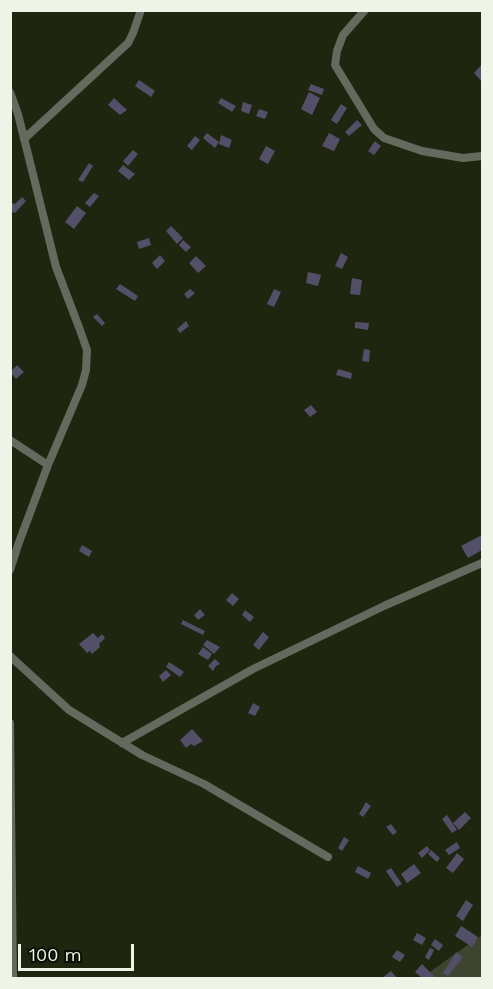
<!DOCTYPE html>
<html>
<head>
<meta charset="utf-8">
<style>
	body { margin:0 }
	#map { position:relative; width:493px; height:989px; overflow:hidden; background:#1f260f; font-family:"Work Sans",sans-serif }
	canvas { display:block }
	.frame { position:absolute; inset:0; border:12px solid #eff5e6; pointer-events:none }
	.scale { position:absolute; left:18px; top:944px; width:116px; height:27px; box-sizing:border-box; border:3px solid #eff5e6; border-top:0; padding-left:8px; font-size:18px; line-height:21px; white-space:nowrap; color:#eff5e6; -webkit-text-stroke:4px #0a0e05; paint-order:stroke }
</style>
</head>
<body>
<div id="map">
<canvas width="493" height="989"></canvas>
<div class="frame"></div>
<div class="scale">100 m</div>
</div>
<script>
const g = document.querySelector('canvas').getContext('2d');
g.lineJoin = 'round';
function paint(path, color) { g.fillStyle = color; g.fill(path, 'evenodd'); }
const shape = rows => new Path2D(rows.map(r => 'M' + r).join(''));
function trace(path, color, width, dash) { g.strokeStyle = color; g.lineWidth = width; g.lineCap = dash ? 'butt' : 'round'; g.setLineDash(dash || []); g.stroke(path); }
paint(shape([
	[482,935,482,978,421,978]
]), '#3d4530');
paint(shape([
	[482,64,482,82,474,73],
	[139,80,155,91,151,97,135,86],
	[311,84,324,89,322,95,308,90],
	[309,92,320,98,312,115,301,109],
	[114,98,127,110,120,115,108,105],
	[221,98,236,106,232,112,218,103],
	[243,102,252,105,249,114,241,111],
	[341,104,347,108,337,124,331,120],
	[259,109,268,112,265,119,256,116],
	[357,120,362,125,349,136,345,132],
	[207,133,219,142,215,148,203,138],
	[329,133,340,139,334,151,322,146],
	[221,135,232,140,229,148,219,144],
	[195,136,200,140,192,150,187,146],
	[375,141,381,146,374,155,368,151],
	[266,146,275,151,268,164,259,159],
	[133,150,138,154,128,166,123,161],
	[89,163,93,166,83,182,78,180],
	[123,165,135,174,129,180,118,171],
	[94,193,99,196,90,207,85,203],
	[22,197,26,201,15,213,10,211,10,202,15,204],
	[77,206,86,213,74,229,65,222],
	[171,226,183,238,177,244,166,231],
	[149,238,151,245,139,249,137,242],
	[183,240,191,247,186,252,179,245],
	[341,253,348,257,342,269,335,266],
	[160,255,165,261,157,269,152,263],
	[196,256,206,266,198,273,189,263],
	[308,272,321,275,318,286,306,283],
	[352,278,362,280,360,295,350,294],
	[120,284,138,296,135,301,116,289],
	[190,289,195,293,188,299,184,294],
	[274,289,281,292,274,307,267,304],
	[97,314,105,323,102,326,93,317],
	[186,321,189,326,180,333,177,329],
	[355,322,369,323,368,330,355,328],
	[364,349,370,350,369,362,362,361],
	[17,365,24,372,16,379,10,372],
	[338,369,352,373,351,379,336,375],
	[311,405,317,412,310,417,304,410],
	[482,535,482,550,468,558,461,546],
	[82,545,92,551,89,557,79,551],
	[232,593,239,599,233,606,226,600],
	[200,609,205,615,198,620,194,615],
	[245,610,254,617,250,622,242,615],
	[183,620,205,631,203,635,181,624],
	[263,632,269,637,259,650,253,645],
	[93,633,98,638,102,634,105,638,99,644,100,647,92,654,90,651,87,653,79,644],
	[207,640,220,647,214,654,203,645],
	[203,647,212,654,208,660,198,654],
	[215,659,220,664,216,666,213,671,208,666],
	[169,662,184,672,180,677,166,667],
	[166,670,171,675,163,682,159,676],
	[253,703,260,707,255,716,248,713],
	[192,729,203,741,194,746,191,744,186,748,180,740],
	[366,802,371,806,363,817,359,814],
	[465,812,471,818,459,830,453,823],
	[447,815,457,830,452,833,442,819],
	[391,824,397,832,393,835,386,827],
	[344,837,349,840,342,851,338,848],
	[457,842,460,848,449,855,445,850],
	[427,846,430,850,422,858,418,853],
	[431,850,440,858,437,862,428,854],
	[457,853,464,859,453,873,446,868],
	[414,864,421,873,407,883,401,874],
	[358,866,371,873,368,879,355,872],
	[391,868,402,884,397,887,386,871],
	[466,900,473,905,463,921,456,916],
	[461,926,478,937,472,947,455,936],
	[417,933,426,938,422,945,413,940],
	[435,939,443,945,439,951,431,945],
	[430,948,434,950,429,960,425,957],
	[397,950,405,955,400,962,392,957],
	[456,952,463,957,448,976,443,973],
	[422,964,434,976,432,978,422,978,415,972],
	[391,971,397,978,382,978]
]), '#534f68');
trace(shape([
	[365,10,343,35,337,51,335,65,374,129,384,138,422,151,463,158,482,156],
	[10,92,18,114,56,267,80,330,87,350,86,370,82,385,48,465,18,545,10,570],
	[24,139,128,43,133,33,141,10],
	[10,440,48,465],
	[10,656,69,710,142,755,204,784,328,857],
	[10,723,13,978],
	[122,743,253,669,386,605,482,563]
]), '#65695e', 8);
</script>
</body>
</html>
